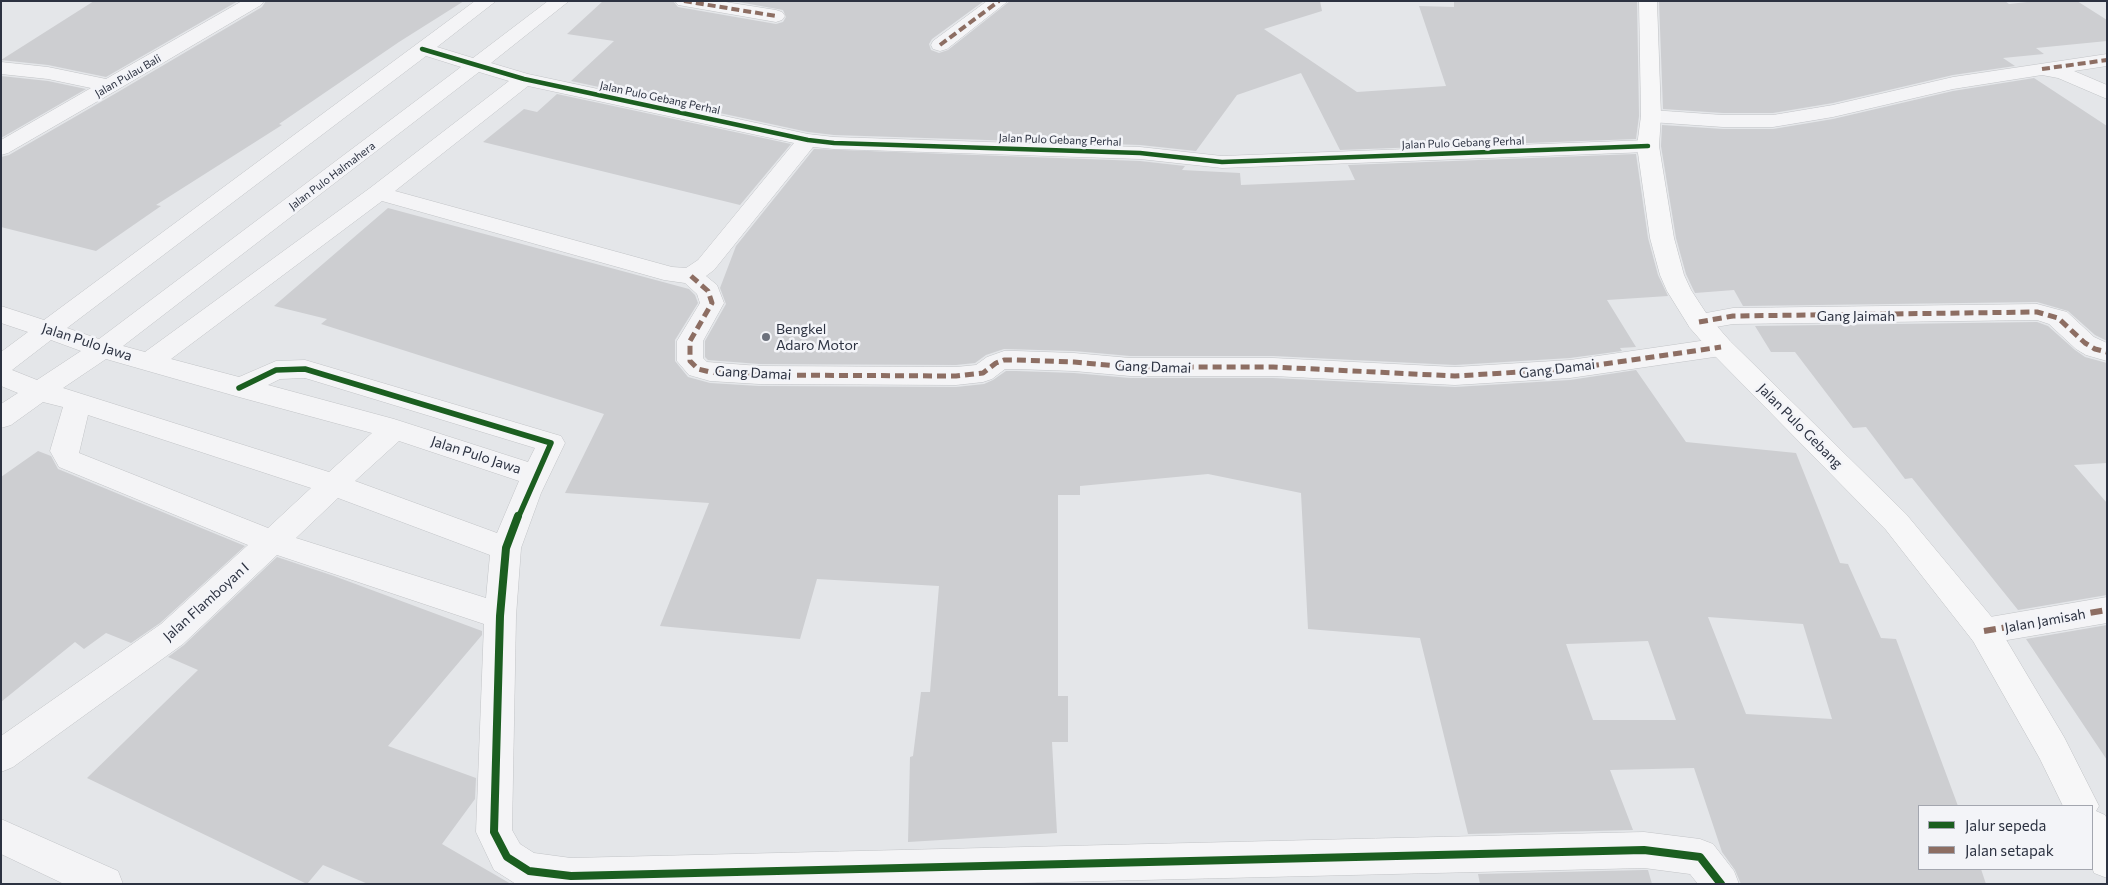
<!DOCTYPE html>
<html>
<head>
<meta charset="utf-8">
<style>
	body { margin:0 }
	#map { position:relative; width:2108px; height:885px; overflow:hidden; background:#e4e6e9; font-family:Commissioner,sans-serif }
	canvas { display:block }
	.frame { position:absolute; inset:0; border:2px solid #2c3241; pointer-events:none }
	.legend { position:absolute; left:1918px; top:805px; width:175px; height:65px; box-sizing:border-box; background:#f3f4f8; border:1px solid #a3a6af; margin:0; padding:6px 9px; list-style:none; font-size:15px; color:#2c3241 }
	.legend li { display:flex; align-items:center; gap:10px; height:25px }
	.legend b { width:25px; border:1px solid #a3a6af }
</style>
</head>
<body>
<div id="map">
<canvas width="2108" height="885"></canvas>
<div class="frame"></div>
<ul class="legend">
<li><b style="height:6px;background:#1b5e20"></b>Jalur sepeda</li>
<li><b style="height:6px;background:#8d6e63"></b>Jalan setapak</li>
</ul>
</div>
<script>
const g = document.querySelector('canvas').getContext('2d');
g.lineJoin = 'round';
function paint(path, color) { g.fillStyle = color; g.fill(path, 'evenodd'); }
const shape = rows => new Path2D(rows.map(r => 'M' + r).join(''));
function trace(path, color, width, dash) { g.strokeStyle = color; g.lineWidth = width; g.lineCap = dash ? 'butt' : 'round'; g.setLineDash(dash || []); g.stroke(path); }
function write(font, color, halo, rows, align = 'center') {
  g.font = font + ' Commissioner,sans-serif'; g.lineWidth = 5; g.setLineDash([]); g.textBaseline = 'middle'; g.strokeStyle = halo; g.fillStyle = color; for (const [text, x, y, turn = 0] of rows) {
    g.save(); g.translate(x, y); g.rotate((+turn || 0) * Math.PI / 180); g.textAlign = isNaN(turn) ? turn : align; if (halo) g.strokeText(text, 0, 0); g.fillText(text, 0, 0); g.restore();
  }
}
paint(shape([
	[94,1,238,1,106,77,48,65,1,60],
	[266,1,464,1,399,42,279,124,282,125,156,205,161,206,96,251,1,227,1,157,9,155,118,92,262,7],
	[603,1,673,1,678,7,776,24,783,22,786,17,783,10,733,1,984,1,932,39,929,44,931,50,939,53,948,50,1010,1,1320,1,1322,11,1264,29,1357,92,1446,86,1419,6,1454,7,1454,1,1637,1,1639,116,1636,139,1340,150,1301,73,1237,95,1196,151,1140,145,834,135,808,132,571,81,614,41,567,34],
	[1659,1,2005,1,2009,4,2036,1,2077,1,2107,20,2107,41,2036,48,2044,54,2003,58,2015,66,1953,75,1833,103,1773,113,1723,113,1663,109],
	[1,76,48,81,86,89,1,138],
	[2034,78,2107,126,2107,341,2095,335,2068,311,2037,302,1743,306,1734,290,1695,293,1693,289,1686,274,1676,238,1661,146,1662,125,1723,129,1773,129,1833,119,1953,91],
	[557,94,791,144,740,205,483,142,524,109,537,112],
	[814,149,1140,161,1185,166,1182,170,1240,173,1241,185,1355,180,1348,165,1636,154,1648,238,1658,275,1668,296,1607,300,1636,347,1620,348,1622,351,1570,358,1455,365,1273,356,1130,356,1074,351,1004,349,986,355,975,363,956,365,759,364,708,360,705,357,705,341,726,304,720,288,736,246],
	[388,208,689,289,695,295,698,303,675,340,675,361,688,377,710,383,759,386,956,387,984,384,993,380,1006,371,1016,371,1074,373,1130,378,1273,378,1455,387,1570,380,1636,370,1686,442,1796,453,1840,563,1848,564,1881,638,1896,639,1958,806,1919,806,1919,869,1981,869,1986,884,1741,884,1735,870,1722,852,1694,768,1610,770,1633,830,1468,834,1420,638,1308,629,1301,493,1208,474,1080,486,1080,495,1058,495,1058,696,1068,696,1068,742,1052,742,1057,833,908,842,910,757,913,756,921,692,930,692,939,586,817,579,800,639,660,626,709,503,565,493,604,414,321,324,327,319,274,306],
	[1708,617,1803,624,1832,719,1746,714],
	[1648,641,1676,720,1593,720,1566,644],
	[2037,322,2048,326,2075,350,2085,357,2107,363,2107,463,2074,465,2107,503,2107,595,2018,610,1912,478,1905,479,1866,427,1853,428,1795,352,1771,352,1755,326],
	[38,451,51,456,58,469,245,546,160,623,131,643,106,633,84,649,75,642,1,702,1,477],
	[277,557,334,576,482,631,482,635,388,746,476,778,475,799,442,844,511,884,368,884,323,865,307,884,87,778,198,670,168,657,184,645],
	[2107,625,2107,760,2026,639],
	[1644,870,1648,870,1652,884,1480,884,1478,874]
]), '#cdced1');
const minor = shape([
	[242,1,264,1,261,5,117,90,8,153,1,155,1,140,91,88,48,79,1,74,1,62,48,67,106,79,242,1],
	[475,1,496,1,437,47,473,58,548,1,569,1,491,63,528,74,808,134,834,137,1140,147,1222,156,1648,140,1655,142,1659,146,1655,150,1648,152,1222,168,1140,159,834,149,813,147,714,270,706,276,717,285,724,303,703,341,703,358,707,362,759,366,956,367,976,365,987,357,1004,351,1016,351,1074,353,1130,358,1273,358,1455,367,1570,360,1721,338,1730,341,1734,347,1730,353,1721,356,1570,378,1455,385,1273,376,1130,376,1074,371,1016,369,1005,369,992,379,983,382,956,385,759,384,710,381,689,375,677,361,677,341,700,303,697,294,685,283,664,280,382,201,171,359,239,377,276,361,305,360,561,436,565,443,541,493,521,548,516,616,512,830,520,844,534,853,571,858,1644,832,1700,839,1713,844,1734,871,1739,884,1698,884,1690,874,1644,868,975,884,516,884,494,870,476,832,484,624,277,555,183,644,13,767,1,772,1,736,161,624,248,545,59,467,50,451,63,407,43,402,11,425,1,428,1,404,18,393,1,386,1,352,28,332,1,323,1,306,44,320,475,1],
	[426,56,461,67,99,339,67,328,426,56],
	[479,72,509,81,370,188,145,352,123,346,479,72],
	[528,86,794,143,698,260,686,268,672,267,395,191,528,86],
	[51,340,81,351,37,380,12,370,51,340],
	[106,359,239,397,372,433,329,472,63,388,106,359],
	[305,378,535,448,528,462,394,419,268,385,280,379,305,378],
	[88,415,311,488,268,528,79,453,88,415],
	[399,441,519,481,497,533,355,481,399,441],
	[338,498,490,555,486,598,296,538,338,498],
	[675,1,719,1,776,10,782,12,785,16,782,20,776,22,684,6,678,5,675,1],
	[987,1,1008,1,947,49,940,51,933,49,931,45,933,41,987,1],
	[2107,54,2107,66,2074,71,2107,85,2107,99,2058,78,2042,75,1953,89,1833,117,1773,127,1723,127,1651,122,1644,120,1641,116,1644,112,1651,110,1723,115,1773,115,1833,105,1953,77,2107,54],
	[2037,304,2067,312,2094,337,2107,343,2107,361,2086,355,2076,349,2049,324,2037,320,1733,324,1699,330,1690,328,1687,322,1690,316,1733,308,2037,304],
	[2107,597,2107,623,1984,644,1973,641,1968,631,1973,621,1984,618,2107,597],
	[1,819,118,871,123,884,64,884,1,854,1,819]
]);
const primary = shape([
	[1639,1,1657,1,1661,116,1659,146,1674,238,1684,275,1691,290,1708,316,1730,341,1906,514,1995,621,2064,737,2099,806,2096,811,2105,815,2107,819,2107,878,2094,873,2092,867,2092,806,2063,806,2040,759,1973,641,1886,530,1712,353,1690,328,1667,291,1660,275,1650,238,1637,146,1641,116,1639,1]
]);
trace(minor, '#c2c4c7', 1);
trace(primary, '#c1c3c6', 1);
paint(minor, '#f4f4f6');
paint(primary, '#f7f7f8');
trace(shape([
	[684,1,776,16],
	[940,45,999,1],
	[2042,69,2107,60]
]), '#8d6e63', 4, [8, 4]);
trace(shape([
	[691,276,708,291,712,303,690,341,690,361,698,369,710,372,759,375,956,376,983,373,996,363,1004,360,1016,360,1074,362,1130,367,1273,367,1455,376,1570,369,1721,347],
	[1699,322,1733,316,2037,312,2058,318,2085,343,2095,349,2107,352]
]), '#8d6e63', 5, [9, 5]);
trace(shape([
	[1984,631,2107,610]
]), '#8d6e63', 6, [12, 6]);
trace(shape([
	[422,49,524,79,808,140,834,143,1140,153,1222,162,1648,146]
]), '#1b5e20', 4.5);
trace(shape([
	[239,388,276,370,305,369,551,443,518,518]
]), '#1b5e20', 5.5);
trace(shape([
	[518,516,506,548,500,616,494,832,507,857,529,871,571,876,1644,850,1700,857,1721,884]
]), '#1b5e20', 8);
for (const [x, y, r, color] of [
	[766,337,5,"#6c717c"]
]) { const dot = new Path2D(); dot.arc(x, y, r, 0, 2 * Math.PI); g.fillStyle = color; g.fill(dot); trace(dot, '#f3f4f8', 2); }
write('11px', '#2c3241', '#f3f4f8', [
	["Jalan Pulau Bali",128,76,-30],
	["Jalan Pulo Gebang Perhal",660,98,12],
	["Jalan Pulo Gebang Perhal",1060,140,2],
	["Jalan Pulo Gebang Perhal",1463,143,-2],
	["Jalan Pulo Halmahera",332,176,-37]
]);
write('14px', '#2c3241', '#f3f4f8', [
	["Gang Jaimah",1856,316],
	["Jalan Pulo Jawa",87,342,18],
	["Gang Damai",1153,367,2],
	["Gang Damai",1557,369,-7],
	["Gang Damai",753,373,3],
	["Jalan Pulo Gebang",1800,426,45],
	["Jalan Pulo Jawa",476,455,18],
	["Jalan Flamboyan I",206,602,-42],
	["Jalan Jamisah",2045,621,-10]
]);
write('14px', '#2c3241', '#f3f4f8', [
	["Bengkel",776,329],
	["Adaro Motor",776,345]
], 'left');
</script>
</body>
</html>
